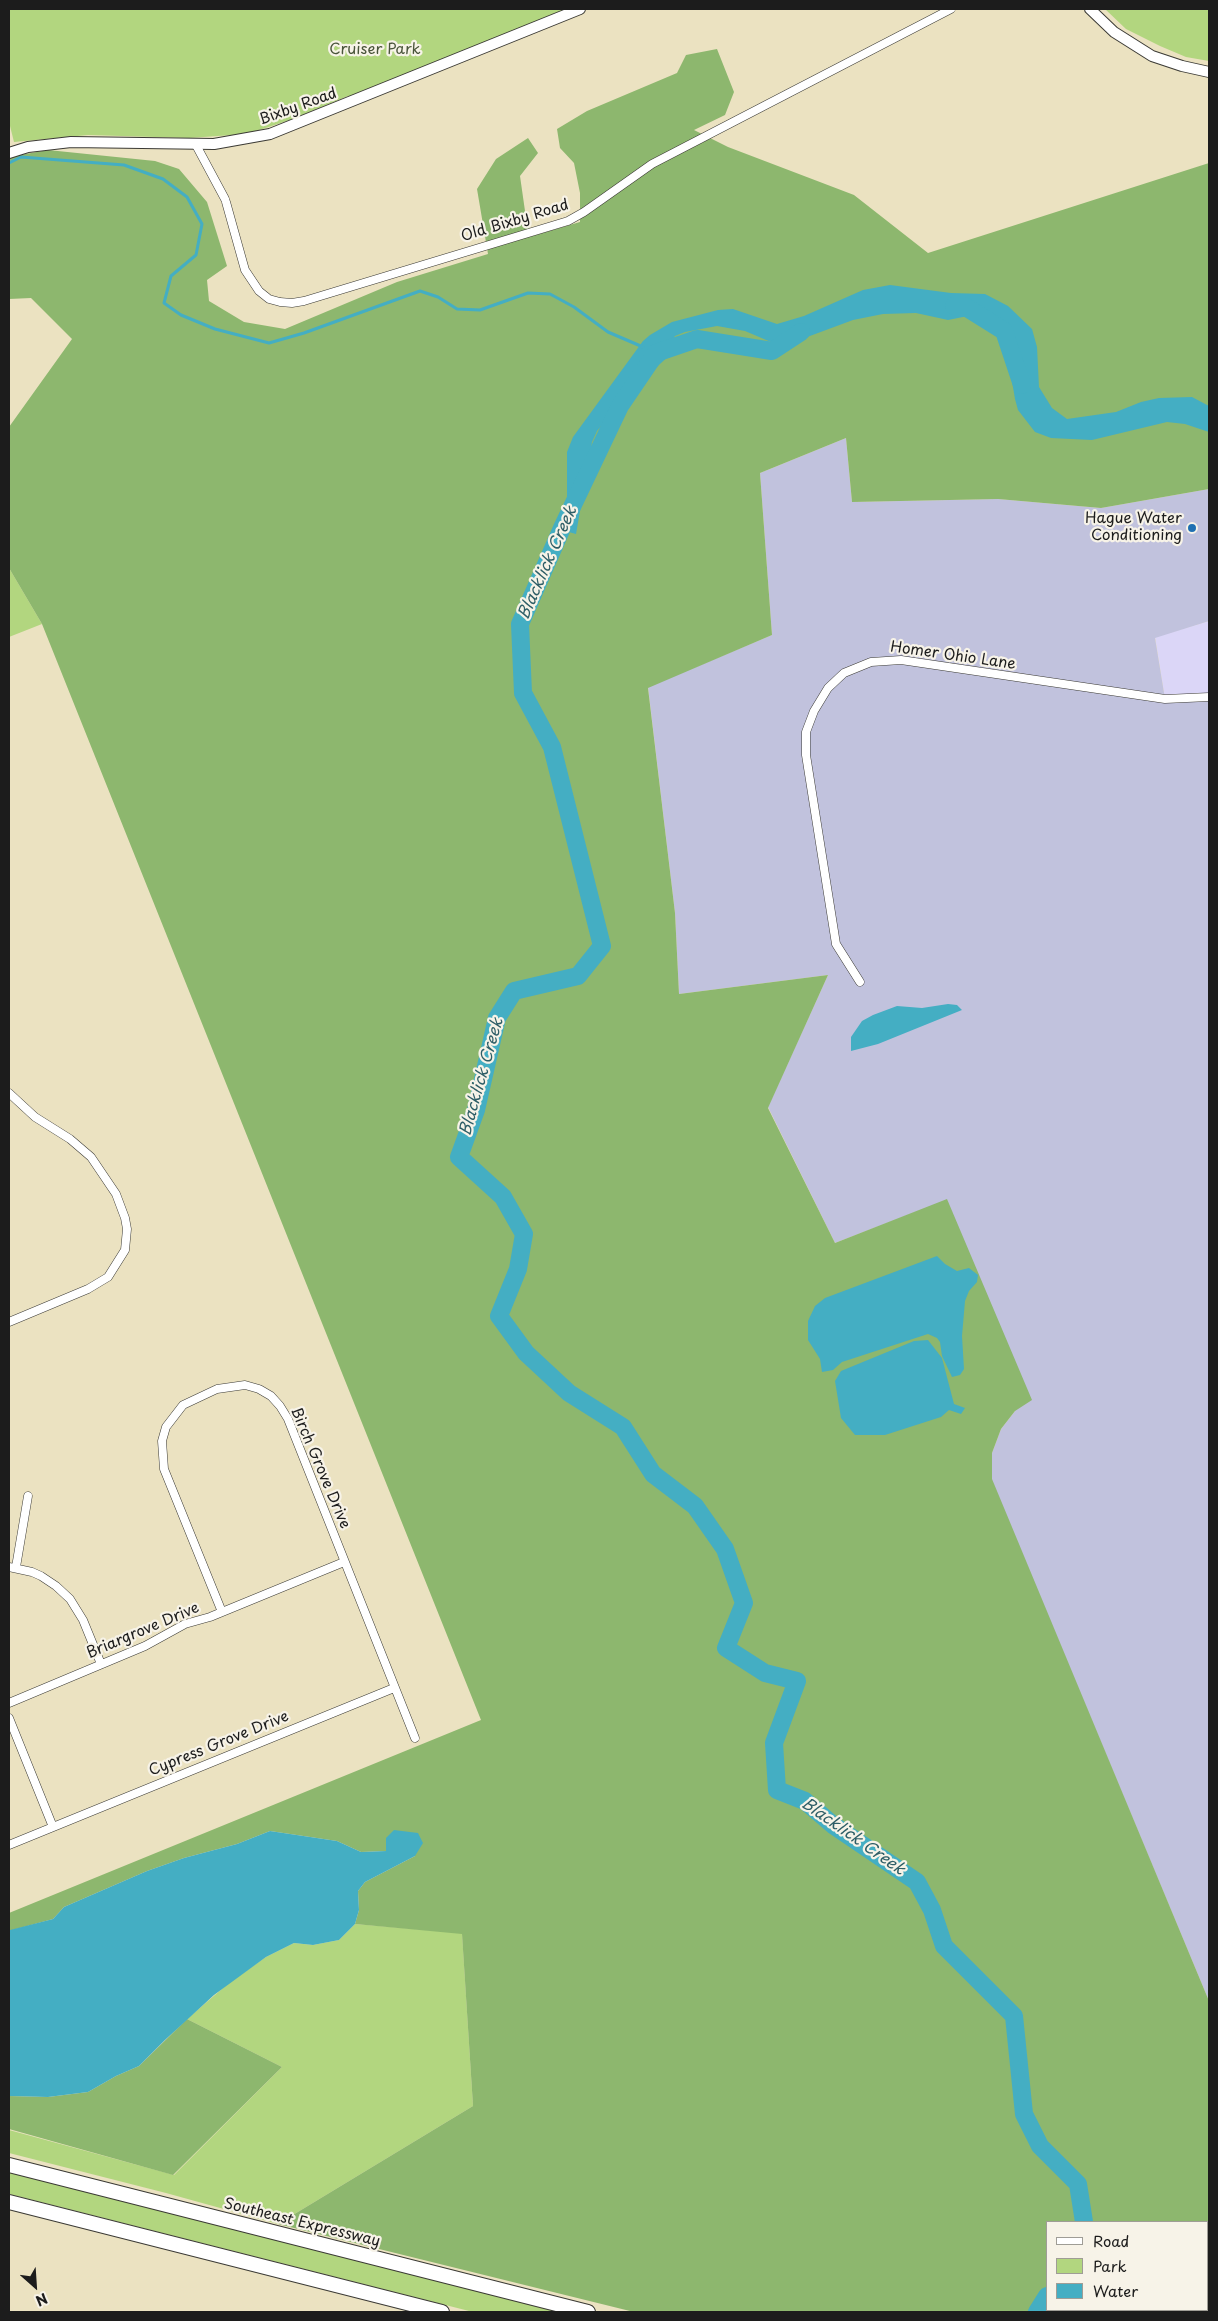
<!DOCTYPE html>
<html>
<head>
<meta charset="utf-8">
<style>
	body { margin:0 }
	#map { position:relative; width:1218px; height:2321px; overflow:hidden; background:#ebe2c1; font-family:"Playpen Sans",sans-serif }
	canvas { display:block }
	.frame { position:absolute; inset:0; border:10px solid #1c1c1c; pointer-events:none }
	.legend { position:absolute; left:1046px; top:2221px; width:162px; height:90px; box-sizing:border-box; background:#f7f3e8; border:1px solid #9f9d96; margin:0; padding:6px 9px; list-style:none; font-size:15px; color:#1c1c1c }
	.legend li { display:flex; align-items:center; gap:10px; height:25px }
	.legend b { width:25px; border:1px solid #9f9d96 }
	.north { position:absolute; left:10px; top:2261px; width:50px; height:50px; -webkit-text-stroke:4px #f7f3e8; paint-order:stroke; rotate:154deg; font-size:14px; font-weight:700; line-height:20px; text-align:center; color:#1c1c1c }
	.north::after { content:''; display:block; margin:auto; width:18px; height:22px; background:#1c1c1c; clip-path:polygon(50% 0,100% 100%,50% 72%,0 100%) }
</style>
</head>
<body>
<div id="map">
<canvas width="1218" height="2321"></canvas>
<div class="frame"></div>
<ul class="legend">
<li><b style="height:6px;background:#fff"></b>Road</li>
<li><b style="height:14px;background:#b2d67f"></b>Park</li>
<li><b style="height:14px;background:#44aec3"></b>Water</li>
</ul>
<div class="north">N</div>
</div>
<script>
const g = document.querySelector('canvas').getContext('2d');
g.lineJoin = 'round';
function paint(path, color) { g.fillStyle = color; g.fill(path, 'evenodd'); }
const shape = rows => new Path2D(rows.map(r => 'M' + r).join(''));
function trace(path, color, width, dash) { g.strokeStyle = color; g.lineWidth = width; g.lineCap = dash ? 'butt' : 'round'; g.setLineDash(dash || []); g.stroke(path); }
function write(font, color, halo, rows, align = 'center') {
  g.font = font + ' "Playpen Sans",sans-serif'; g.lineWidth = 4.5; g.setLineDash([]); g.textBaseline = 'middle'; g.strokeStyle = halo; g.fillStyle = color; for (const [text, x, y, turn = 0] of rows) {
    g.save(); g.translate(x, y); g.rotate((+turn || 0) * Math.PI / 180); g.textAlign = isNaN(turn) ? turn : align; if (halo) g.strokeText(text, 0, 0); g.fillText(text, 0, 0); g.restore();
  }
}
paint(shape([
	[1209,621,1209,697,1165,699,1155,637]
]), '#dbd6f7');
paint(shape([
	[846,438,852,502,998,499,1101,508,1209,489,1209,621,1155,638,1165,699,1209,697,1209,2001,991,1479,992,1453,1001,1429,1015,1411,947,1200,835,1243,768,1107,828,975,679,994,675,913,648,687,772,635,760,473]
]), '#c1c2dd');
paint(shape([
	[9,9,580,9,351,103,348,96,293,119,247,134,189,138,88,135,14,142,9,122],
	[1105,9,1209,9,1209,61,1186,57,1160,46,1126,29],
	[9,568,42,624,9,637],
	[355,1924,462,1933,473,2106,278,2224,166,2193,9,2153,9,2130,174,2175,282,2067,187,2019,230,1982,266,1957,294,1943,313,1945,339,1940],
	[9,2172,559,2312,473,2312,9,2194]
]), '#b2d67f');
paint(shape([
	[717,49,734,92,725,115,694,130,728,147,854,195,928,253,1209,163,1209,489,1101,508,998,499,852,502,846,438,760,473,772,635,648,688,675,913,679,994,828,975,768,1108,835,1243,947,1199,1032,1400,1015,1411,1001,1429,992,1453,992,1479,1209,2001,1209,2312,634,2312,278,2224,473,2106,462,1934,355,1924,359,1910,358,1891,365,1882,415,1856,386,1851,361,1852,337,1841,270,1831,237,1844,184,1858,147,1871,64,1907,53,1919,9,1931,9,1913,481,1720,42,624,9,568,9,427,72,339,31,298,9,299,9,157,48,150,155,161,179,169,207,202,227,266,207,280,209,301,244,322,285,329,397,282,488,254,477,189,496,159,528,138,538,153,520,176,525,211,532,236,580,222,580,193,574,163,560,148,557,129,587,111,677,73,686,55],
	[1047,2222,1207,2222,1207,2310,1047,2310],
	[187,2019,282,2067,173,2175,9,2129,9,2096,48,2097,88,2092,116,2076,139,2066]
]), '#8db76e');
paint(shape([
	[890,285,951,293,985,294,1008,306,1032,329,1037,347,1039,387,1052,408,1067,419,1116,412,1141,402,1159,398,1192,397,1209,406,1209,432,1185,424,1167,422,1092,440,1051,438,1035,432,1018,410,1015,399,1012,381,1016,361,1015,348,1011,337,994,318,985,314,978,314,948,320,916,313,883,314,853,320,791,343,778,345,745,331,717,326,685,332,675,336,667,348,672,353,626,395,597,431,592,442,576,534,554,528,567,500,567,452,573,437,643,341,650,335,672,322,718,310,733,309,777,324,804,316,863,290],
	[948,1004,957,1005,962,1010,878,1044,851,1051,851,1037,862,1021,873,1015,897,1006,922,1008],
	[937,1256,945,1264,957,1271,969,1268,978,1275,977,1282,969,1291,965,1301,962,1336,964,1369,960,1375,952,1377,942,1356,940,1342,937,1338,928,1334,842,1362,833,1370,822,1372,820,1359,808,1340,808,1321,815,1306,825,1298],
	[928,1340,942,1358,954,1404,965,1408,961,1414,949,1410,941,1417,885,1435,855,1435,841,1418,835,1381,841,1371,914,1341],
	[394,1830,418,1833,423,1843,415,1856,365,1882,358,1891,359,1910,355,1924,339,1940,313,1945,294,1943,266,1957,214,1995,165,2040,139,2066,116,2076,88,2092,48,2097,9,2096,10,1930,53,1919,64,1907,147,1871,184,1858,237,1844,270,1831,337,1841,361,1852,386,1851,386,1838]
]), '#44aec3');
trace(shape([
	[9,163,21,157,124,165,163,179,187,197,202,224,196,255,171,276,164,303,181,315,215,329,269,343,304,333,420,291,438,297,457,309,480,310,528,293,550,294,574,307,608,332,643,347]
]), '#44aec3', 3);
trace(shape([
	[954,306,964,306,1004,331,1022,385],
	[801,332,772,351,697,339,656,353,620,406,562,528,520,624,523,693,552,747,602,946,578,976,514,991,497,1018,476,1110,459,1157,503,1197,524,1234,518,1269,499,1316,526,1353,569,1393,623,1427,653,1474,695,1506,725,1549,744,1603,726,1648,765,1673,797,1681,774,1743,777,1790,805,1801,833,1825,917,1882,932,1910,944,1946,1014,2016,1024,2114,1040,2146,1078,2184,1084,2222],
	[1037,2312,1047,2296]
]), '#44aec3', 18);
const street = shape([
	[196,145,225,199],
	[226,202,245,270,259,291,269,299,280,302,292,303,304,301,568,221,584,212,652,164,951,9],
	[860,982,836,944,806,755,806,732,814,711,828,688,844,673,871,662,901,660,1165,699,1209,697],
	[9,1093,35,1117,70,1139,91,1157,116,1194,125,1218,127,1229,125,1250,108,1277,88,1289,9,1322],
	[9,1567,32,1572,41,1576,56,1586,70,1599,83,1620,101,1664],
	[16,1567,28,1496],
	[222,1612,164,1469,162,1441,166,1427,183,1405,217,1389,245,1385,259,1389,271,1396,280,1406,288,1419,415,1738],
	[9,1703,145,1646,185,1624,210,1617,344,1562],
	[9,1718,53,1827],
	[9,1845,394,1688]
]);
const secondary = shape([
	[1090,9,1114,32,1152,56,1182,66,1209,72],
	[9,153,28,147,71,142,214,144,270,134,580,9]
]);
const highway = shape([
	[9,2165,588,2312],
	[9,2202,442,2312]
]);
trace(street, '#3b3a35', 9);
trace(secondary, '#3b3a35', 12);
trace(highway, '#3b3a35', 16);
trace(street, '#fff', 8);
trace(secondary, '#fff', 10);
trace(highway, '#fff', 14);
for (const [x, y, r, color] of [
	[1192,528,5,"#1f6fb2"]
]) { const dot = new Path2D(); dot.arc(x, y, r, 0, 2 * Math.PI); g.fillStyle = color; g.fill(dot); trace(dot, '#f7f3e8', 2); }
write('15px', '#49543a', '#f7f3e8', [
	["Cruiser Park",375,50]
]);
write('15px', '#1c1c1c', '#f7f3e8', [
	["Bixby Road",298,107,-20],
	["Old Bixby Road",515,221,-17],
	["Homer Ohio Lane",953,656,8],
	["Birch Grove Drive",320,1468,67],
	["Briargrove Drive",143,1631,-23],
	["Cypress Grove Drive",219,1744,-22],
	["Southeast Expressway",302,2223,14]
]);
write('15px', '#1c1c1c', '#f7f3e8', [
	["Hague Water",1182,519],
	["Conditioning",1182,536]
], 'right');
write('italic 16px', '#2e5e67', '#f7f3e8', [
	["Blacklick Creek",548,563,-66],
	["Blacklick Creek",482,1077,-74],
	["Blacklick Creek",853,1837,35]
]);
</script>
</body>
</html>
